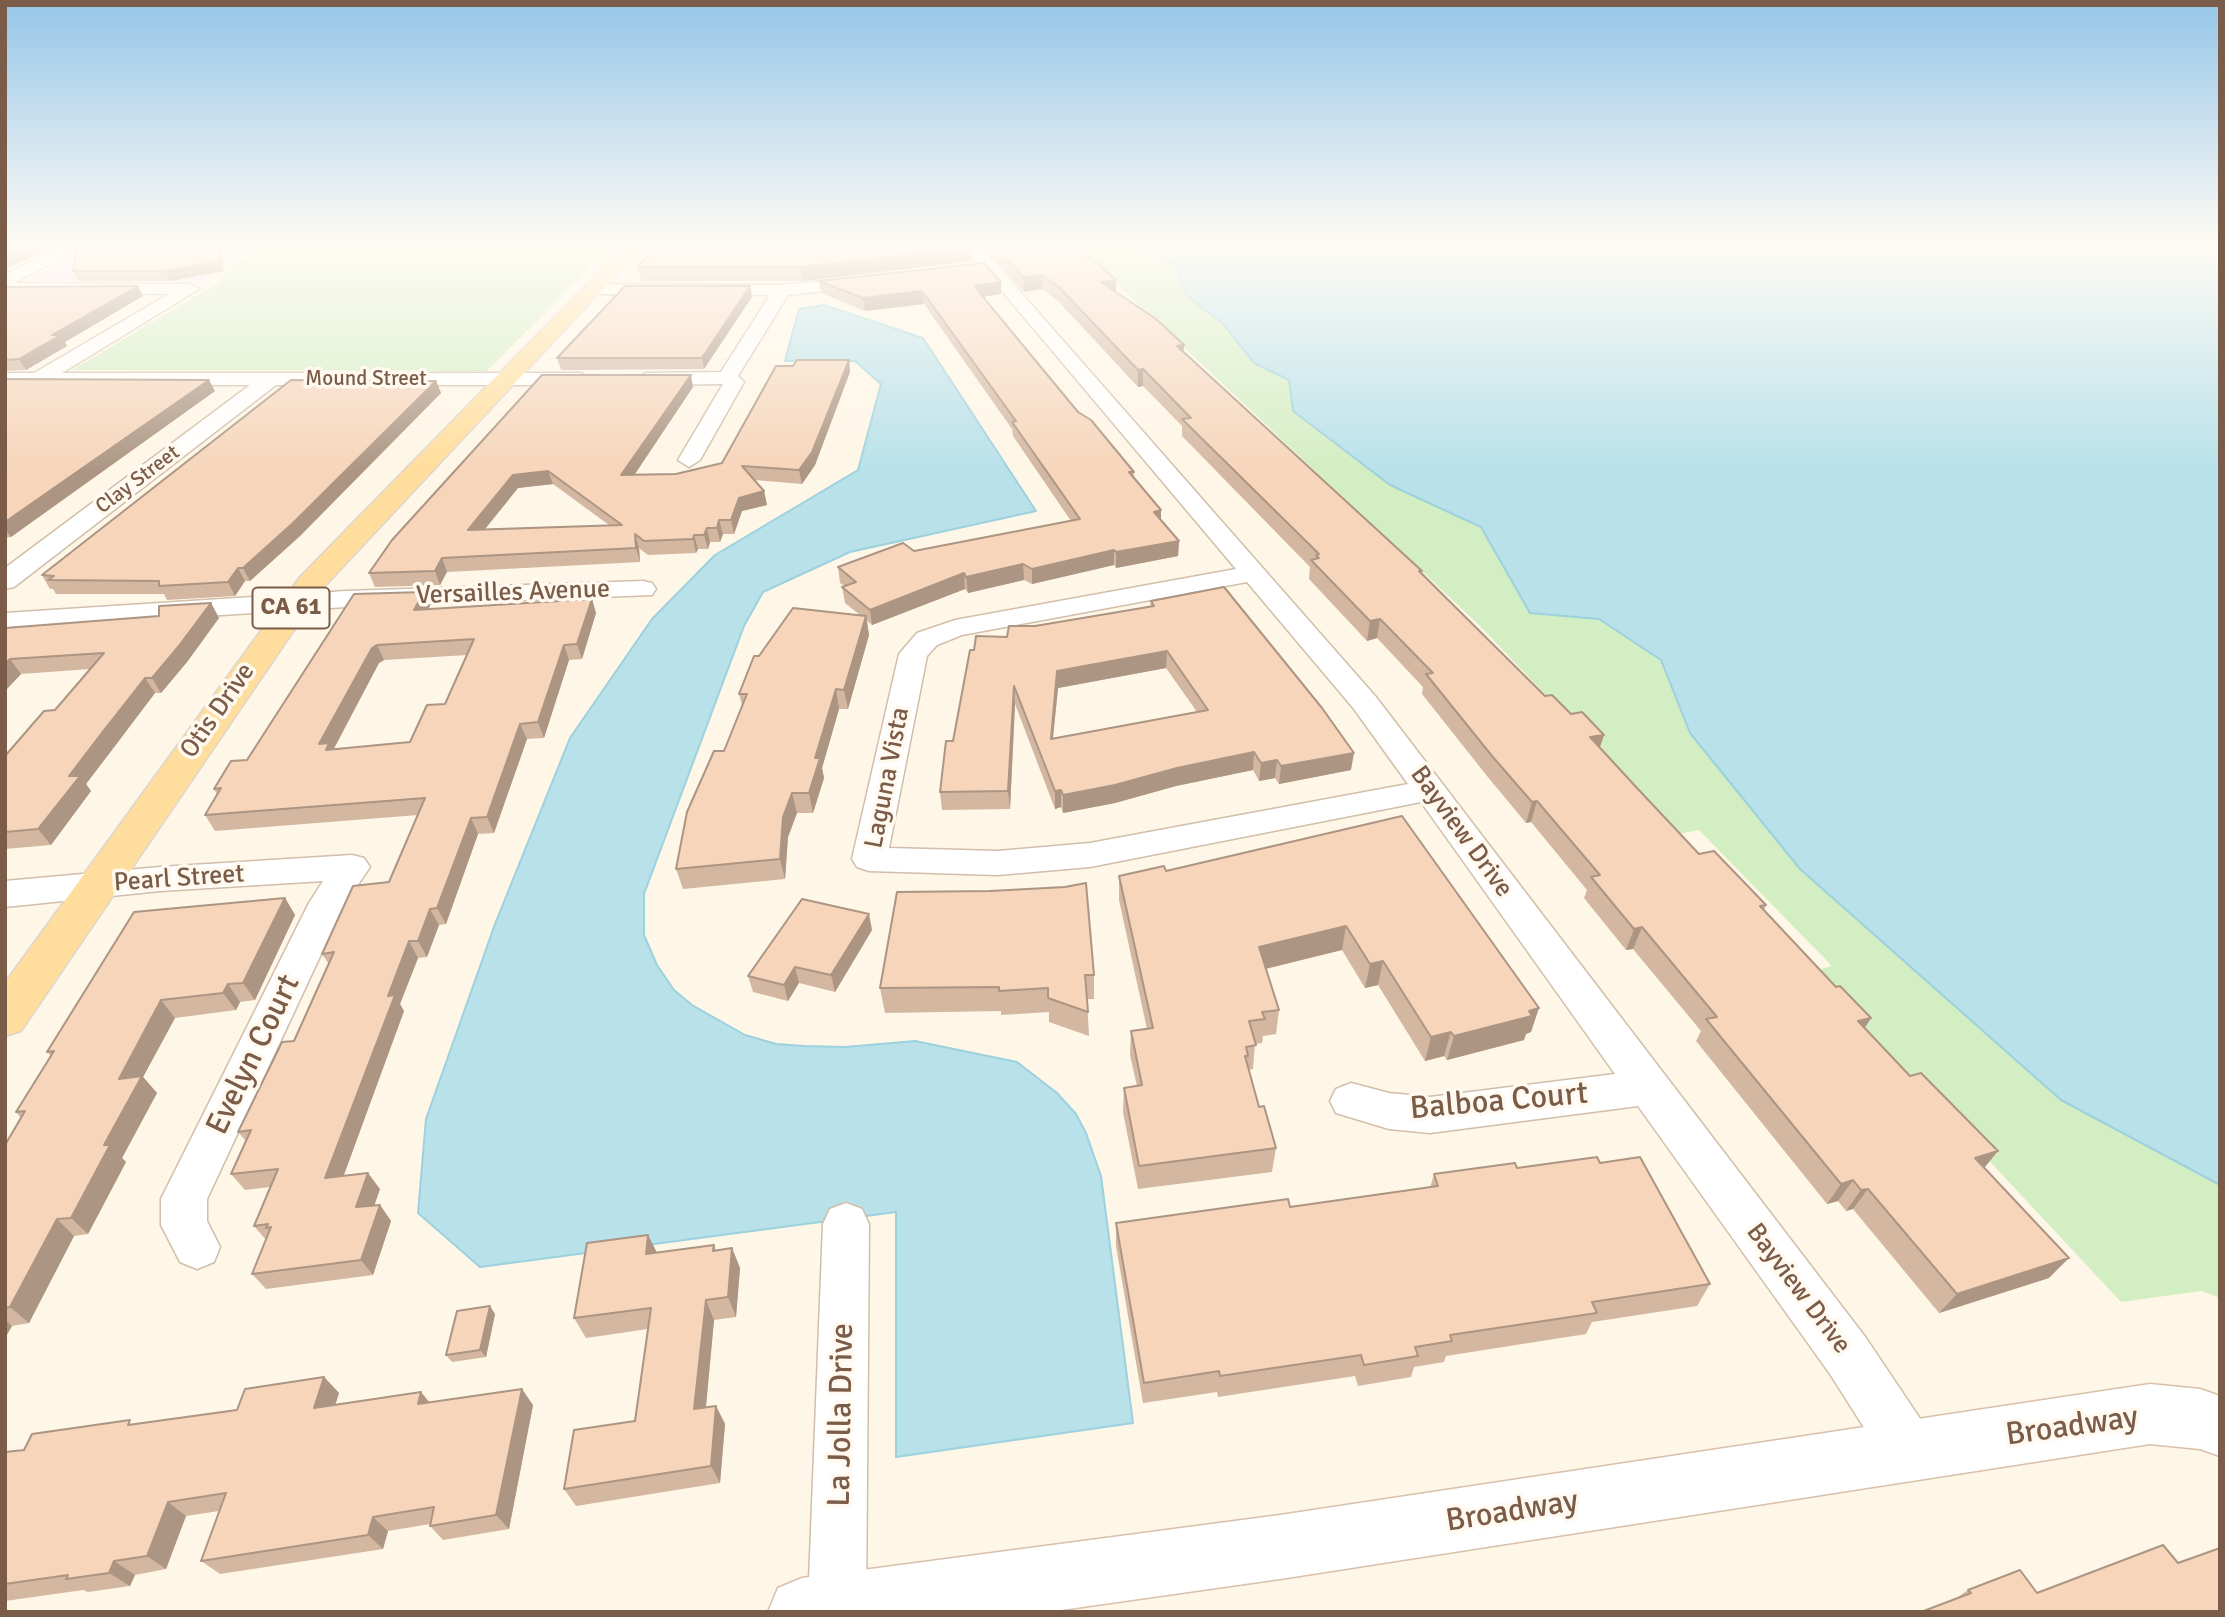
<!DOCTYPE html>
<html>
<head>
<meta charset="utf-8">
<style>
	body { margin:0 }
	#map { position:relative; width:2225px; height:1617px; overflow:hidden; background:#fef6e6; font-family:Signika,sans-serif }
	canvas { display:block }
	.frame { position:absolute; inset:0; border:7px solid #7b5c48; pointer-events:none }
</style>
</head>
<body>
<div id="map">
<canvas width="2225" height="1617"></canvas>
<div class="frame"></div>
</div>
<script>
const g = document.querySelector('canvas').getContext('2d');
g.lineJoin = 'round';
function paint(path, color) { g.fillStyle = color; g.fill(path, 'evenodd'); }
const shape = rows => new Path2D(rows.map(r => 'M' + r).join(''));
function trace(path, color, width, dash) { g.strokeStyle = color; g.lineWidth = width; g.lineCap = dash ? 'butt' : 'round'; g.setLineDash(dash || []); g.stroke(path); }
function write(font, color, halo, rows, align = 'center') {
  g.font = font + ' Signika,sans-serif'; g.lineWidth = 7; g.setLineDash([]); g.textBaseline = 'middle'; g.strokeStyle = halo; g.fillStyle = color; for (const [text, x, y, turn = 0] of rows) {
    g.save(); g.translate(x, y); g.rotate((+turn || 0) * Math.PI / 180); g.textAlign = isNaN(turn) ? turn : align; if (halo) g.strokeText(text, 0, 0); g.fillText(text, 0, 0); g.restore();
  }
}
paint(shape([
	[99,246,262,246,200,282,27,281]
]), '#f3e3fb');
paint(shape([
	[265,246,610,246,487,371,72,370,218,283,230,267],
	[1076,246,1927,246,2220,313,2220,1298,2201,1291,2121,1302,1812,971,1832,966,1699,830,1678,834,1479,625]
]), '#d3eec3');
const water = shape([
	[1134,246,2201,246,2220,249,2220,1185,2061,1100,1800,869,1690,733,1661,660,1599,619,1530,613,1481,527,1390,485,1293,411,1289,380,1254,363,1223,324,1186,295,1175,264,1134,246],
	[824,305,923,338,1036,511,850,552,763,592,744,626,644,894,644,935,657,965,674,990,692,1005,745,1035,776,1044,804,1046,845,1047,915,1041,1017,1062,1057,1093,1076,1114,1086,1133,1101,1176,1133,1423,896,1457,896,1212,480,1267,418,1213,426,1119,495,924,570,738,652,619,715,555,858,470,881,384,855,361,785,361,799,309,824,305]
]);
paint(water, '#b8e1ea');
trace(water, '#9dd1dd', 2);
const street = shape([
	[65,246,85,246,14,283,190,284,199,289,62,373,581,373,591,379,581,385,276,385,14,587,5,589,5,568,250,385,5,385,5,373,34,373,169,294,5,293,5,274,65,246],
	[964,246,980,246,1376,697,1866,1338,1929,1432,1937,1451,1929,1470,1910,1478,1891,1470,1830,1374,1638,1106,1430,1133,1389,1129,1336,1113,1330,1101,1336,1089,1351,1083,1389,1093,1430,1097,1615,1074,1421,802,1090,867,998,875,869,871,857,867,852,859,899,654,917,633,955,620,1236,569,964,246],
	[1247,582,1354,709,1408,784,1090,843,998,851,889,848,927,656,937,645,962,635,1247,582],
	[865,277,871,278,873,282,871,286,788,295,738,376,744,382,700,460,689,467,678,460,723,384,646,385,636,379,646,373,721,372,770,295,592,294,583,289,592,284,782,285,865,277],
	[643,581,652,583,656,589,652,595,346,607,5,629,5,613,346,591,643,581],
	[352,855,364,858,370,867,343,907,207,1199,207,1221,220,1247,214,1262,197,1269,180,1262,161,1225,161,1199,309,903,323,881,160,891,5,907,5,881,160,867,352,855],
	[846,1203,862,1209,869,1224,866,1606,864,1612,810,1612,808,1606,823,1224,830,1209,846,1203]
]);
const secondary = shape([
	[2150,1384,2200,1389,2220,1396,2220,1456,2200,1449,2150,1444,1280,1579,1047,1612,768,1612,778,1588,802,1578,1280,1515,2150,1384]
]);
const primary = shape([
	[624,246,643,246,322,589,21,1031,5,1036,5,983,300,577,624,246]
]);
trace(street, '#d2beaa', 3);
trace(secondary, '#d8c0aa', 3);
trace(primary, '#ddd5cf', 3);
paint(street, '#fff');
paint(secondary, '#fff');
paint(primary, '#ffde9d');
paint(shape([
	[982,246,1078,246,1116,292,1184,352,1422,571,1421,574,1545,696,1571,714,1604,735,1600,747,1637,788,1699,854,1766,905,1764,911,1984,1168,2049,1278,1939,1313,1853,1209,1846,1211,1838,1201,1827,1204,1696,1041,1701,1031,1633,949,1626,950,1584,898,1587,890,1531,822,1526,823,1487,776,1422,694,1423,687,1377,638,1367,641,1309,579,1310,567,1182,436,1182,426,1143,386,1138,387,1059,302,1042,289,1024,292],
	[973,261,803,281,641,281,638,267],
	[73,271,224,271,170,281,78,281],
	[819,281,1001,282,1001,294,983,297,1078,412,1134,472,1134,478,1161,520,1179,541,1178,556,1116,568,1114,565,1032,584,1024,580,968,593,965,589,872,625,867,621,869,635,848,709,839,709,822,768,824,778,813,813,797,813,788,837,785,879,683,889,676,869,742,705,739,694,759,656,860,615,845,603,842,587,845,586,840,583,838,567,914,551,1071,521,1013,436,1012,429,924,304,865,311,821,293],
	[750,286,752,297,704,369,561,370,557,358],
	[5,287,143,296,65,342,67,346,26,370,5,371],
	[849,360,850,372,815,465,802,484,755,480,764,491,767,505,742,511,734,534,723,534,720,542,710,542,708,549,698,549,696,553,648,555,639,548,640,562,447,572,440,585,375,587,369,573,693,387,634,475,676,474,722,463,793,366],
	[553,484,609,525,485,529,518,488],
	[5,379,215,391,11,537,5,538],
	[436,381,441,393,300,536,250,581,245,581,235,596,167,600,164,594,56,594,53,589,50,589,42,575],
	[424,592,430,606,428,609,596,613,582,659,569,660,544,738,527,739,494,833,478,834,446,924,439,925,427,957,418,958,400,1004,404,1011,343,1176,380,1189,374,1206,380,1205,391,1221,373,1275,266,1289,252,1274,266,1240,254,1226,270,1187,245,1190,231,1174,246,1141,238,1132,294,1041,329,964,322,954,389,882,418,815,215,831,205,815,217,794,214,789,247,760],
	[467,655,445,704,410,742,333,749,379,663,384,660],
	[1151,601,1351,770,1279,784,1275,778,1259,781,1253,770,1176,786,1115,803,1063,813,1061,807,1055,809,1015,704,1010,809,942,810,940,792,953,741,974,650,1035,626,1150,606],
	[1166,668,1197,712,1053,738,1058,688],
	[211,603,219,618,187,662,161,693,155,693,112,750,86,784,91,791,51,845,5,849,5,756,55,710,90,669,21,674,5,691,5,628,159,616],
	[1402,816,1531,1032,1526,1034,1524,1040,1447,1060,1444,1056,1425,1061,1378,985,1365,988,1342,950,1266,969,1279,1010,1276,1034,1263,1036,1262,1043,1255,1044,1253,1069,1249,1070,1259,1107,1276,1148,1272,1172,1138,1189,1123,1112,1124,1088,1137,1086,1130,1055,1131,1031,1147,1029,1119,900,1119,876,1166,871],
	[990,891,1094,975,1094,999,1087,999,1089,1036,1049,1022,1049,1012,1001,1015,1001,1011,885,1013,880,988],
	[285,898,295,915,255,1000,240,1002,236,1010,175,1018,143,1077,157,1093,122,1158,126,1162,88,1234,74,1236,29,1323,12,1326,5,1338,5,1145,21,1118,16,1112,51,1056,47,1052],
	[872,930,835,992,799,983,788,1001,753,992,748,976],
	[1600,1163,1710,1284,1697,1306,1592,1322,1586,1334,1446,1356,1444,1362,1414,1367,1411,1377,1358,1386,1355,1376,1218,1397,1217,1392,1143,1403,1116,1246,1116,1223,1290,1207,1430,1188,1434,1174],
	[648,1235,657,1253,714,1245,716,1250,732,1248,740,1268,736,1317,714,1320,706,1407,716,1406,725,1424,720,1483,576,1506,564,1489,635,1421,648,1329,586,1338,574,1318],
	[495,1314,486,1357,452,1362,446,1355],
	[324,1377,339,1393,335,1405,430,1403,533,1405,509,1529,443,1540,430,1526,430,1524,388,1531,383,1549,220,1574,201,1561,219,1511,186,1516,166,1569,135,1575,130,1586,88,1592,83,1590,5,1601,5,1452,24,1450,136,1424,237,1410],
	[2178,1563,2220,1612,1955,1599,1968,1590,2037,1593]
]), '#d4b7a1');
paint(shape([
	[29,246,54,246,5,269,5,257],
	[218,246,221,246,224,271,170,281,165,271],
	[972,247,973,261,803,281,801,267],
	[1042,275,1042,289,1024,292,1023,277],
	[1116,280,1116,295,1101,282],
	[1001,282,1001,294,975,298,974,286],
	[138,286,143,296,65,342,67,346,26,370,19,359,52,335],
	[750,286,752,297,704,369,702,358],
	[922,291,924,304,865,311,863,298],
	[1184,345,1183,360,1177,346],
	[849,360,850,372,815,465,802,484,799,470],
	[1143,369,1143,386,1138,387,1138,370],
	[691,375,693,387,625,489,621,475],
	[209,380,215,391,11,537,5,529,5,522],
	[436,381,441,393,300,536,250,581,243,568],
	[548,471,553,484,518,488,473,544,468,530,513,475],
	[764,491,767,505,742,511,734,534,731,520,739,498],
	[1161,510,1161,525,1154,512],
	[719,520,723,534,720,542,717,528],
	[707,528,710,542,708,549,704,535],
	[635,534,639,548,640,562,636,548],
	[694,535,698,549,696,553,693,539],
	[1179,541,1178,556,1116,568,1116,552],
	[1114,550,1114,565,1032,584,1032,569],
	[442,558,447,572,440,585,435,571],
	[1023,564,1024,580,968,593,966,577],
	[238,568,245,581,235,596,228,582],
	[964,573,965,589,872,625,870,610],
	[424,592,430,606,420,625,414,610],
	[592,599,596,613,582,659,577,644],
	[211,603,219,618,187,662,161,693,152,678],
	[866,616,869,635,848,709,844,690],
	[1380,619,1377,638,1367,641,1370,621],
	[377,645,384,660,379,663,328,760,319,744,372,648],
	[564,645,569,660,544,738,538,722],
	[1167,651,1166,668,1058,688,1051,756,1051,739,1057,671],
	[10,659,21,674,5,691,5,664],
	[145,678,155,693,86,784,91,791,51,845,38,829,69,776],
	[1014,686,1015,704,1010,809,1008,791],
	[836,689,839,709,822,768,824,778,813,813,809,793,815,758],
	[520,724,527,739,494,833,487,817],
	[1604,735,1597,755,1590,737],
	[1254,752,1253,770,1176,786,1115,803,1063,813,1063,795,1177,768],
	[1354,753,1351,770,1279,784,1281,766],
	[1277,760,1275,778,1259,781,1261,763],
	[1061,790,1061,807,1055,809,1055,791],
	[792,793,797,813,788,837,785,879,780,859,783,817],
	[1537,801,1531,822,1526,823,1532,802],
	[471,818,478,834,446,924,437,908],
	[285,898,295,915,255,1000,243,983],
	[430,909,439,925,427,957,418,941],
	[869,914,872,930,835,992,831,975],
	[1346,926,1342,950,1256,971,1259,947],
	[1642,927,1633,949,1626,950,1634,929],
	[409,941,418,958,400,1004,404,1011,337,1194,325,1178,388,996],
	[1383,961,1378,985,1365,988,1370,964],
	[795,967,799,983,788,1001,784,985],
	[228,984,240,1002,236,1010,223,993],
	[161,1000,175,1018,143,1077,157,1093,122,1158,126,1162,88,1234,71,1218,104,1145,119,1079],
	[1539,1008,1531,1032,1526,1034,1524,1040,1447,1060,1454,1036],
	[1871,1018,1858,1039,1858,1021],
	[1451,1032,1444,1056,1425,1061,1431,1037],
	[1998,1151,1981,1172,1975,1158],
	[368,1173,380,1189,368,1223,356,1207],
	[1853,1180,1838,1201,1827,1204,1841,1184],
	[1868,1189,1853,1209,1846,1211,1861,1190],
	[380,1205,391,1221,373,1275,361,1260],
	[57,1219,74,1236,29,1323,10,1307],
	[648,1235,658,1255,646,1254],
	[732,1248,740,1268,736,1317,728,1297],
	[2069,1258,2049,1278,1939,1313,1957,1294],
	[706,1300,714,1320,704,1427,694,1409],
	[490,1306,495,1314,486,1357,480,1350],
	[5,1320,12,1326,5,1338],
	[324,1377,339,1393,329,1424,314,1408],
	[522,1389,533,1405,509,1529,496,1515],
	[421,1392,434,1408,418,1404],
	[716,1406,725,1424,720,1483,711,1466],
	[168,1502,186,1516,166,1569,147,1556],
	[373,1517,388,1531,383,1549,368,1535],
	[114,1561,135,1575,130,1586,109,1573]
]), '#ac9583');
const building = shape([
	[5,246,29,246,5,257,5,246],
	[77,246,218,246,219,261,165,271,73,271,77,246],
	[658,246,971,246,972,247,801,267,638,267,658,246],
	[994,246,1078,246,1116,280,1101,282,1156,319,1184,345,1177,346,1422,571,1419,571,1545,696,1552,695,1571,714,1582,712,1604,735,1590,737,1637,788,1699,854,1714,851,1766,905,1760,906,1836,987,1840,986,1871,1018,1858,1021,1910,1076,1921,1073,1998,1151,1975,1158,2069,1258,1957,1294,1868,1189,1861,1190,1853,1180,1841,1184,1706,1019,1717,1017,1642,927,1634,929,1591,877,1600,875,1537,801,1532,802,1492,756,1426,674,1433,673,1380,619,1370,621,1311,560,1319,558,1316,555,1319,554,1182,419,1191,418,1143,369,1138,370,1059,287,1042,275,1023,277,994,246],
	[984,263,1001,282,974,286,1078,412,1091,420,1134,472,1129,472,1161,510,1154,512,1179,541,1116,552,1114,550,1032,569,1023,564,966,577,964,573,870,610,842,587,856,582,838,567,903,543,914,551,1080,519,1012,422,1016,421,922,291,863,298,819,281,984,263],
	[138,286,52,335,61,335,19,359,5,360,5,287,138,286],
	[625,286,750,286,702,358,557,358,625,286],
	[797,360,849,360,812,452,799,470,742,466,764,491,739,498,731,520,719,520,717,528,707,528,704,535,694,535,693,539,644,541,635,534,636,548,442,558,435,571,369,573,392,540,542,375,691,375,621,475,676,474,722,463,776,366,793,366,797,360],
	[548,471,622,525,468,530,513,475,548,471],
	[5,379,209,380,5,522,5,379],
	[291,380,436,381,293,523,243,568,238,568,228,582,159,586,159,581,48,580,54,576,42,575,291,380],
	[1224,587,1322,708,1354,753,1281,766,1277,760,1261,763,1254,752,1177,768,1115,785,1063,795,1061,790,1055,791,1014,686,1008,791,940,792,946,741,953,741,970,650,974,650,976,636,1007,637,1009,626,1035,626,1154,606,1151,601,1224,587],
	[1167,651,1208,710,1051,739,1057,671,1167,651],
	[424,592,414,610,592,599,577,644,564,645,538,722,520,724,487,817,471,818,437,908,430,909,418,941,409,941,388,996,395,995,325,1178,368,1173,356,1207,380,1205,361,1260,252,1274,271,1227,266,1228,268,1224,254,1226,278,1169,231,1174,251,1130,238,1132,282,1042,294,1041,334,952,322,954,353,886,389,882,425,798,205,815,221,788,214,789,231,761,247,760,354,594,424,592],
	[474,639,445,704,427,705,410,742,326,750,329,743,319,744,372,648,377,645,474,639],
	[211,603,178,647,152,678,145,678,101,734,69,776,80,776,38,829,5,832,5,756,44,711,55,710,104,653,10,659,5,664,5,628,159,616,159,606,211,603],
	[793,608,866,616,844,690,836,689,815,758,820,758,809,793,792,793,783,817,780,859,676,869,687,812,714,751,724,751,747,694,739,694,754,656,759,656,793,608],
	[1402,816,1539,1008,1529,1011,1532,1016,1454,1036,1451,1032,1431,1037,1383,961,1370,964,1346,926,1259,947,1279,1010,1262,1012,1265,1019,1249,1021,1256,1045,1246,1047,1248,1056,1245,1056,1259,1107,1264,1106,1276,1148,1139,1166,1124,1088,1142,1085,1131,1031,1153,1028,1119,876,1164,866,1166,871,1402,816],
	[1086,883,1094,975,1085,975,1088,1012,1048,998,1048,988,999,991,999,987,880,988,897,892,990,891,1065,887,1086,883],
	[285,898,243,983,228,984,223,993,161,1000,119,1079,142,1076,104,1145,110,1145,71,1218,57,1219,10,1307,5,1308,5,1145,25,1111,16,1112,54,1051,47,1052,134,912,285,898],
	[802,899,869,914,831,975,795,967,784,985,748,976,802,899],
	[1597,1157,1600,1163,1640,1157,1710,1284,1592,1302,1597,1313,1450,1335,1452,1341,1415,1347,1418,1356,1364,1365,1361,1355,1220,1376,1219,1371,1144,1383,1116,1223,1288,1199,1290,1207,1438,1186,1434,1174,1515,1163,1517,1168,1597,1157],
	[648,1235,646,1254,714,1245,713,1251,732,1248,728,1297,706,1300,694,1409,716,1406,711,1466,564,1489,574,1430,635,1421,651,1308,574,1318,587,1243,648,1235],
	[490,1306,480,1350,446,1355,457,1311,490,1306],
	[324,1377,314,1408,421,1392,418,1404,522,1389,496,1515,430,1526,434,1507,373,1517,368,1535,201,1561,226,1493,168,1502,147,1556,114,1561,109,1573,66,1579,68,1575,5,1584,5,1452,24,1450,32,1434,130,1420,128,1425,237,1410,245,1389,324,1377],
	[2163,1545,2178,1563,2220,1548,2220,1612,1921,1612,1971,1593,1968,1590,2020,1570,2037,1593,2163,1545]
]);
paint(building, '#f6d5bb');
trace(building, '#ac9583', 2);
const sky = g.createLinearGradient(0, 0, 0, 472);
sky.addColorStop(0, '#95c6e9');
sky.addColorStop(0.52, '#fffbf4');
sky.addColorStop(1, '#fffbf400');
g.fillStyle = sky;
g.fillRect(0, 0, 2225, 472);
write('21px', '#7b5c48', '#fff9ef', [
	["Mound Street",366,379],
	["Clay Street",138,480,-37]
]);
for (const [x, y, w] of [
	[291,608,77]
]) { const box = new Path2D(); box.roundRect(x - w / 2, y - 20.5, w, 41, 5); g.fillStyle = '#fff9ef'; g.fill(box); trace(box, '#7b5c48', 2); }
write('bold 24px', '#7b5c48', null, [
	["CA 61",291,608]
]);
write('26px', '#7b5c48', '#fff9ef', [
	["Versailles Avenue",513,593,-2],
	["Otis Drive",218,711,-55],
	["Laguna Vista",888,778,-79],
	["Bayview Drive",1461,832,54],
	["Pearl Street",179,879,-4],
	["Bayview Drive",1798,1289,53]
]);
write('32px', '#7b5c48', '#fff9ef', [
	["Evelyn Court",254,1055,-64],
	["Balboa Court",1499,1102,-5],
	["La Jolla Drive",842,1415,-89],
	["Broadway",2072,1427,-8],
	["Broadway",1512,1512,-9]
]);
</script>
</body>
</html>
